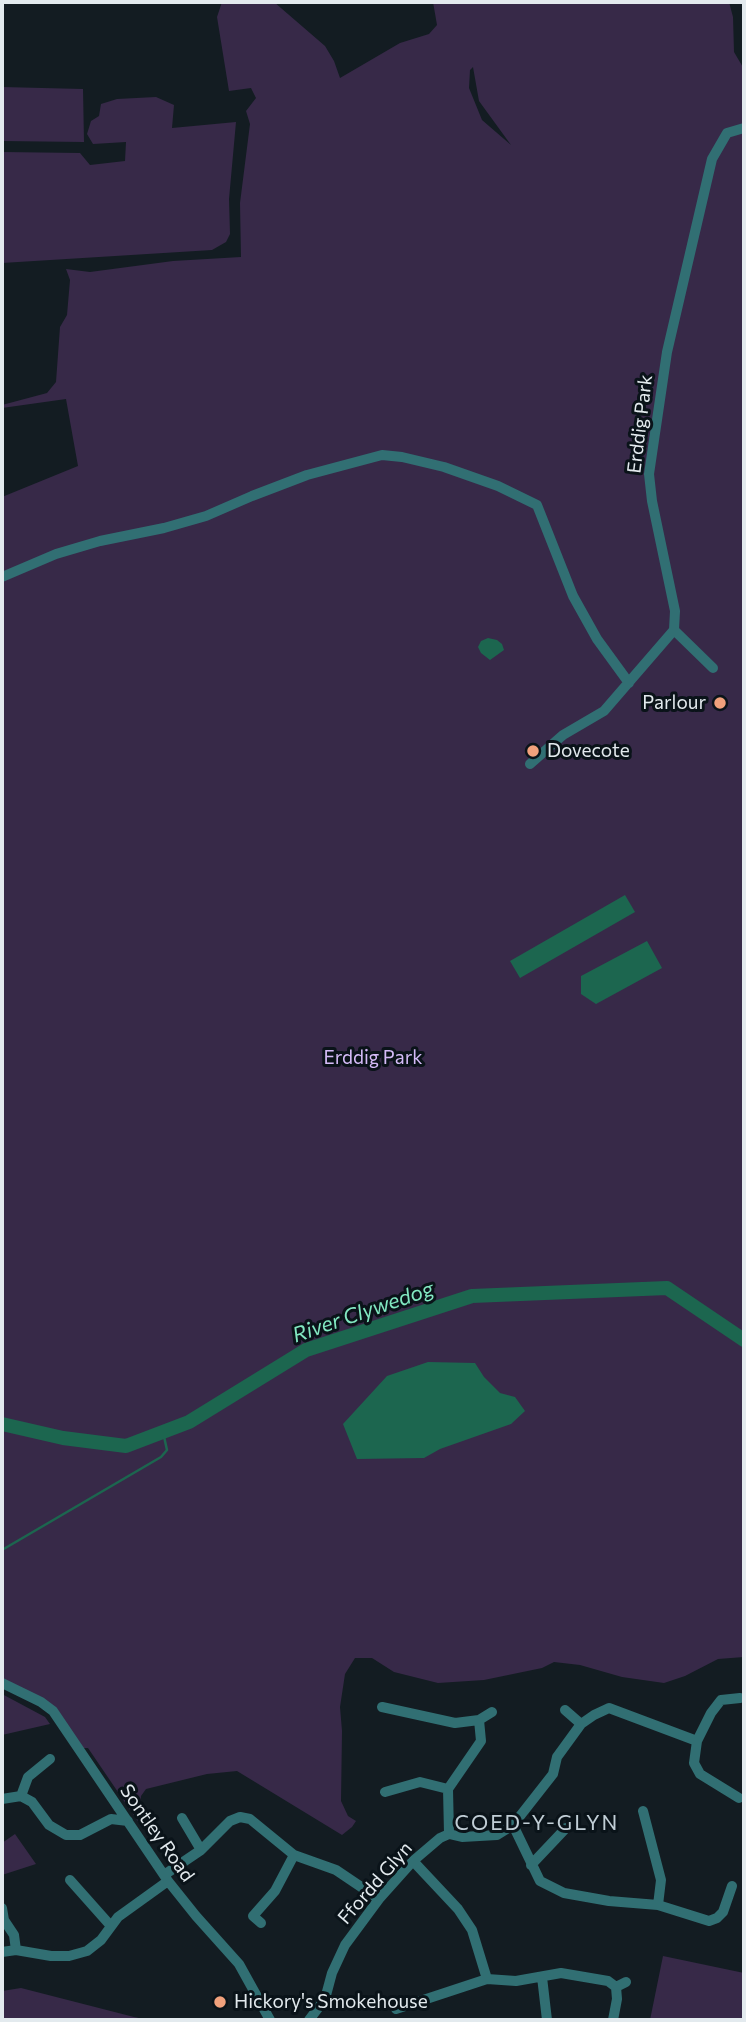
<!DOCTYPE html>
<html>
<head>
<meta charset="utf-8">
<style>
	body { margin:0 }
	#map { position:relative; width:746px; height:2022px; overflow:hidden; background:#131c22; font-family:Commissioner,sans-serif }
	canvas { display:block }
	.frame { position:absolute; inset:0; border:4px solid #e3eaee; pointer-events:none }
</style>
</head>
<body>
<div id="map">
<canvas width="746" height="2022"></canvas>
<div class="frame"></div>
</div>
<script>
const g = document.querySelector('canvas').getContext('2d');
g.lineJoin = 'round';
function paint(path, color) { g.fillStyle = color; g.fill(path, 'evenodd'); }
const shape = rows => new Path2D(rows.map(r => 'M' + r).join(''));
function trace(path, color, width, dash) { g.strokeStyle = color; g.lineWidth = width; g.lineCap = dash ? 'butt' : 'round'; g.setLineDash(dash || []); g.stroke(path); }
function write(font, color, halo, rows, align = 'center') {
  g.font = font + ' Commissioner,sans-serif'; g.lineWidth = 6; g.setLineDash([]); g.textBaseline = 'middle'; g.strokeStyle = halo; g.fillStyle = color; for (const [text, x, y, turn = 0] of rows) {
    g.save(); g.translate(x, y); g.rotate((+turn || 0) * Math.PI / 180); g.textAlign = isNaN(turn) ? turn : align; if (halo) g.strokeText(text, 0, 0); g.fillText(text, 0, 0); g.restore();
  }
}
paint(shape([
	[222,2,274,2,325,46,334,61,340,78,400,43,429,34,437,25,433,2,729,2,733,17,734,52,744,69,744,1657,718,1659,685,1676,664,1683,622,1677,580,1665,554,1662,542,1668,484,1680,438,1683,394,1672,372,1658,355,1658,345,1674,340,1707,342,1731,341,1801,348,1816,356,1821,352,1827,342,1835,237,1771,207,1774,146,1789,141,1796,139,1823,88,1748,77,1748,53,1711,2,1683,2,497,78,466,66,399,2,408,2,405,47,393,56,382,60,327,67,315,70,280,66,269,90,272,173,261,241,257,240,203,250,124,246,111,256,98,251,88,229,91,217,17],
	[473,67,479,101,511,145,482,120,469,88,470,70],
	[2,87,83,89,84,142,2,141],
	[156,97,174,105,172,128,236,122,229,199,230,234,226,242,212,250,2,263,2,152,80,153,90,165,125,161,126,142,93,144,87,134,91,121,99,116,101,104,117,99],
	[2,1694,45,1717,50,1724,2,1735],
	[15,1834,36,1864,2,1875,2,1843],
	[663,1956,744,1973,744,2020,650,2020],
	[21,1988,134,2017,149,2020,2,2020,2,1991]
]), '#372948');
paint(shape([
	[488,638,497,640,502,644,504,650,490,660,481,653,478,647,481,641],
	[625,895,635,912,520,978,510,961],
	[647,941,662,968,596,1004,581,994,581,976],
	[428,1362,475,1363,484,1377,500,1393,515,1397,525,1411,511,1424,440,1449,424,1458,357,1459,343,1424,387,1376]
]), '#1c664f');
trace(shape([
	[2,1550,161,1457,167,1450,163,1432]
]), '#1c664f', 2.5);
trace(shape([
	[2,1424,63,1438,126,1446,189,1422,306,1350,472,1296,667,1288,744,1340]
]), '#1c664f', 14);
trace(shape([
	[2,577,56,554,100,541,164,528,206,516,252,496,307,475,382,455,402,457,444,467,498,486,537,505,573,596,597,639,629,683],
	[674,630,713,668],
	[530,764,563,735,604,711,674,630,675,611,652,501,649,474,667,352,712,159,727,133,744,128],
	[2,1683,41,1702,53,1711,168,1881,196,1916,239,1964,270,2020],
	[382,1707,455,1723,479,1720,481,1741,448,1789,449,1834],
	[565,1710,581,1724],
	[479,1720,492,1712],
	[697,1741,694,1763,700,1774,739,1798],
	[385,1792,420,1782,448,1789],
	[21,1796,28,1777,50,1759],
	[2,1799,21,1796,32,1802,49,1825,66,1835,80,1835,111,1819,128,1821],
	[643,1811,661,1880,658,1905],
	[182,1818,201,1850],
	[513,1825,540,1881,564,1893,609,1901,658,1905,709,1921,717,1918,723,1912,732,1886],
	[413,1861,458,1909,472,1930,487,1979],
	[531,1865,566,1828],
	[164,1875,201,1850,230,1821,240,1817,250,1819,294,1855,336,1870,379,1899],
	[70,1880,110,1925],
	[2,1908,4,1920,14,1935,16,1950],
	[261,1923,253,1916,275,1891,294,1855],
	[2,1952,16,1950,51,1956,69,1956,87,1951,101,1940,118,1917,168,1881],
	[542,1977,547,2020],
	[396,2009,487,1979,516,1981,561,1973,608,1981,616,1987,626,1982],
	[309,2020,325,1999,332,1973,345,1945,379,1899,413,1861,440,1838,449,1834,462,1837,497,1835,513,1825,553,1774,557,1757,581,1724,594,1715,609,1708,697,1741,711,1713,721,1700,740,1698],
	[613,2020,617,1999,616,1987]
]), '#316f73', 10);
for (const [x, y, r, color] of [
	[720,703,7,"#f1a17c"],
	[533,751,7,"#f1a17c"],
	[220,2002,7,"#f1a17c"]
]) { const dot = new Path2D(); dot.arc(x, y, r, 0, 2 * Math.PI); g.fillStyle = color; g.fill(dot); trace(dot, '#0a1319', 2.5); }
write('19px', '#e3eaee', '#0a1319', [
	["Erddig Park",640,424,-83],
	["Sontley Road",157,1833,55],
	["Ffordd Glyn",375,1883,-49]
]);
write('19px', '#e3eaee', '#0a1319', [
	["Parlour",706,703,"right"],
	["Dovecote",547,751],
	["Hickory's Smokehouse",234,2002]
], 'left');
write('19px', '#d5bbf8', '#0a1319', [
	["Erddig Park",373,1058]
]);
write('italic 21px', '#82e8c2', '#0a1319', [
	["River Clywedog",363,1312,-19]
]);
g.letterSpacing = '2px';
write('21px', '#c0cdd5', '#0a1319', [
	["COED-Y-GLYN",537,1823]
]);
g.letterSpacing = '0px';
</script>
</body>
</html>
